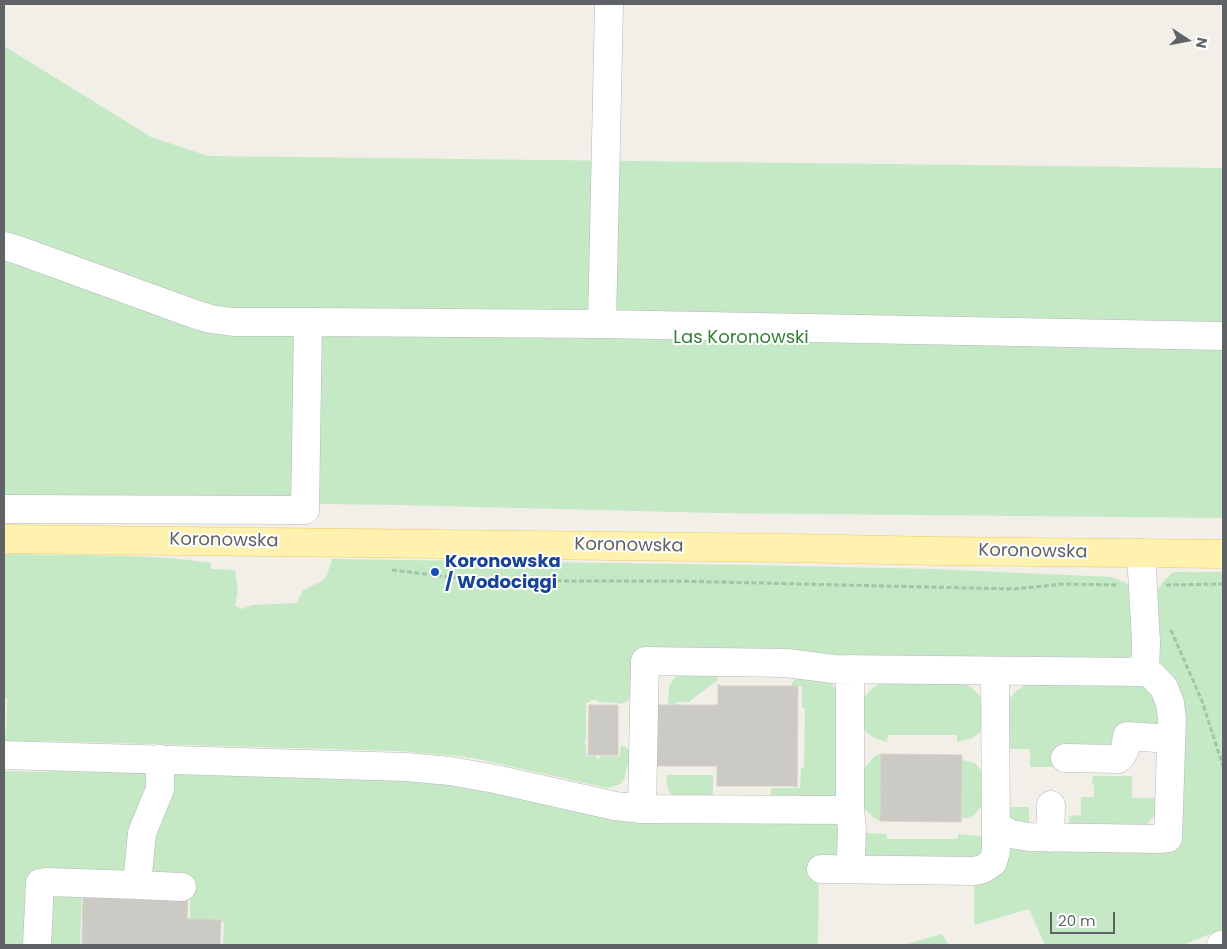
<!DOCTYPE html>
<html>
<head>
<meta charset="utf-8">
<style>
	body { margin:0 }
	#map { position:relative; width:1227px; height:949px; overflow:hidden; background:#f1efe8; font-family:Poppins,sans-serif }
	canvas { display:block }
	.frame { position:absolute; inset:0; border:5px solid #5f6368; pointer-events:none }
	.north { position:absolute; left:1162px; top:15px; width:50px; height:50px; -webkit-text-stroke:4px #fff; paint-order:stroke; rotate:101deg; font-size:14px; font-weight:700; line-height:20px; text-align:center; color:#5f6368 }
	.north::after { content:''; display:block; margin:auto; width:18px; height:22px; background:#5f6368; clip-path:polygon(50% 0,100% 100%,50% 72%,0 100%) }
	.scale { position:absolute; left:1050px; top:912px; width:65px; height:22px; box-sizing:border-box; border:2px solid #5f6368; border-top:0; padding-left:6px; font-size:15px; line-height:18px; white-space:nowrap; color:#5f6368; -webkit-text-stroke:4px #fff; paint-order:stroke }
</style>
</head>
<body>
<div id="map">
<canvas width="1227" height="949"></canvas>
<div class="frame"></div>
<div class="north">N</div>
<div class="scale">20 m</div>
</div>
<script>
const g = document.querySelector('canvas').getContext('2d');
g.lineJoin = 'round';
function paint(path, color) { g.fillStyle = color; g.fill(path, 'evenodd'); }
const shape = rows => new Path2D(rows.map(r => 'M' + r).join(''));
function trace(path, color, width, dash) { g.strokeStyle = color; g.lineWidth = width; g.lineCap = dash ? 'butt' : 'round'; g.setLineDash(dash || []); g.stroke(path); }
function write(font, color, halo, rows, align = 'center') {
  g.font = font + ' Poppins,sans-serif'; g.lineWidth = 4; g.setLineDash([]); g.textBaseline = 'middle'; g.strokeStyle = halo; g.fillStyle = color; for (const [text, x, y, turn = 0] of rows) {
    g.save(); g.translate(x, y); g.rotate((+turn || 0) * Math.PI / 180); g.textAlign = isNaN(turn) ? turn : align; if (halo) g.strokeText(text, 0, 0); g.fillText(text, 0, 0); g.restore();
  }
}
paint(shape([
	[4,46,151,137,208,156,1223,168,1223,518,716,513,400,505,88,501,4,502],
	[4,554,131,556,171,558,211,563,211,569,235,570,238,590,235,606,242,609,252,605,297,603,303,590,322,581,327,575,332,559,745,565,932,569,1112,577,1126,583,1133,591,1132,655,1128,658,835,660,789,654,634,653,632,692,628,700,624,703,619,704,619,703,597,702,597,700,591,700,591,702,586,703,586,739,585,739,585,744,586,744,586,756,596,756,596,759,600,758,600,756,620,756,621,745,627,748,631,753,633,766,627,766,625,777,621,783,618,785,607,788,478,759,459,756,432,754,399,751,42,741,41,746,4,745,4,736,6,735,7,698,4,698],
	[1176,572,1223,572,1223,929,1182,945,1045,945,1029,909,974,925,974,878,1003,842,1177,847,1158,663,1156,594,1162,583,1172,573],
	[677,675,715,675,718,680,691,700,690,702,677,702,676,705,671,705,671,704,668,704,669,687,672,681],
	[797,677,830,682,838,692,838,792,832,798,771,802,771,788,800,788,801,768,804,768,805,708,802,708,802,686,792,686,792,683],
	[960,682,971,687,979,695,984,705,983,727,981,731,973,738,957,742,957,735,888,735,887,742,883,741,875,738,867,733,860,719,864,698,870,690,880,683],
	[1143,682,1160,701,1159,724,1058,767,1030,767,1030,749,1005,749,1008,703,1009,699,1016,691,1029,683],
	[881,754,880,821,874,818,863,807,863,769,875,756],
	[962,760,975,763,983,773,983,805,974,815,967,818,961,818],
	[48,767,138,769,151,775,133,860,122,877,35,878,31,945,4,945,4,771,47,772],
	[180,771,435,780,836,823,842,827,842,856,819,863,818,945,223,945,224,922,190,921,190,899,186,899,152,874,148,843,172,774],
	[666,775,713,775,713,802,672,797,667,786],
	[1093,776,1132,776,1132,798,1162,798,1156,814,1145,826,1069,831,1069,816,1081,815,1081,797,1094,797,1094,785,1092,784],
	[1004,807,1029,807,1029,829,1012,820],
	[865,833,887,834,887,839,958,839,958,834,981,836,985,837,984,859,865,859,857,843],
	[82,889,80,945,43,945,49,894],
	[942,934,949,945,903,945]
]), '#c5e8c5');
const building = shape([
	[718,685,720,685,720,686,798,686,797,787,795,787,795,786,717,786,717,766,650,766,651,705,718,705,718,685],
	[589,705,618,705,618,755,588,755,589,705],
	[881,754,962,755,961,822,880,821,881,754],
	[83,895,188,896,187,919,221,920,220,945,82,945,83,895]
]);
paint(building, '#cccac5');
trace(building, '#d6d1c6', 1);
const minor = shape([
	[4,246,18,250,197,315,211,319,233,322,308,322,305,510,4,509],
	[308,322,602,324,1223,336],
	[602,324,609,4],
	[4,755,406,767,450,771,495,779,615,806,642,809,645,661,787,663,833,669,1145,672,1146,642,1141,553],
	[1065,758,1118,759,1122,755,1125,749,1127,736,1171,739],
	[642,809,850,810,850,669],
	[850,810,852,829,851,857,852,869],
	[996,826,1011,834,1029,837,1160,839,1168,838,1172,718,1171,711,1170,703,1164,688,1153,676,1145,672],
	[1050,838,1051,805],
	[821,869,974,871,983,869,993,862,996,851,995,671],
	[137,885,182,887],
	[37,945,40,883,48,882,137,885,142,833,160,789,160,759],
	[1221,945,1223,945]
]);
const major = shape([
	[4,539,790,548,937,551,1223,554]
]);
trace(minor, '#b5b8bc', 29);
trace(major, '#f2c960', 29);
trace(shape([
	[392,570,450,577,566,581,674,581,1013,589,1064,584,1119,585],
	[1166,585,1223,584],
	[1171,630,1202,701,1223,766]
]), '#9cc7a9', 3, [5, 2.5]);
trace(minor, '#fff', 28);
trace(major, '#fff2af', 28);
for (const [x, y, r, color] of [
	[435,572,5,"#1a4fb4"]
]) { const dot = new Path2D(); dot.arc(x, y, r, 0, 2 * Math.PI); g.fillStyle = color; g.fill(dot); trace(dot, '#fff', 2); }
write('18px', '#348238', '#fff', [
	["Las Koronowski",741,338]
]);
write('18px', '#5f6368', '#fff', [
	["Koronowska",224,541,1],
	["Koronowska",629,546,1],
	["Koronowska",1033,552,1]
]);
write('bold 18px', '#164399', '#fff', [
	["Koronowska",445,562],
	["/ Wodociągi",445,583]
], 'left');
</script>
</body>
</html>
